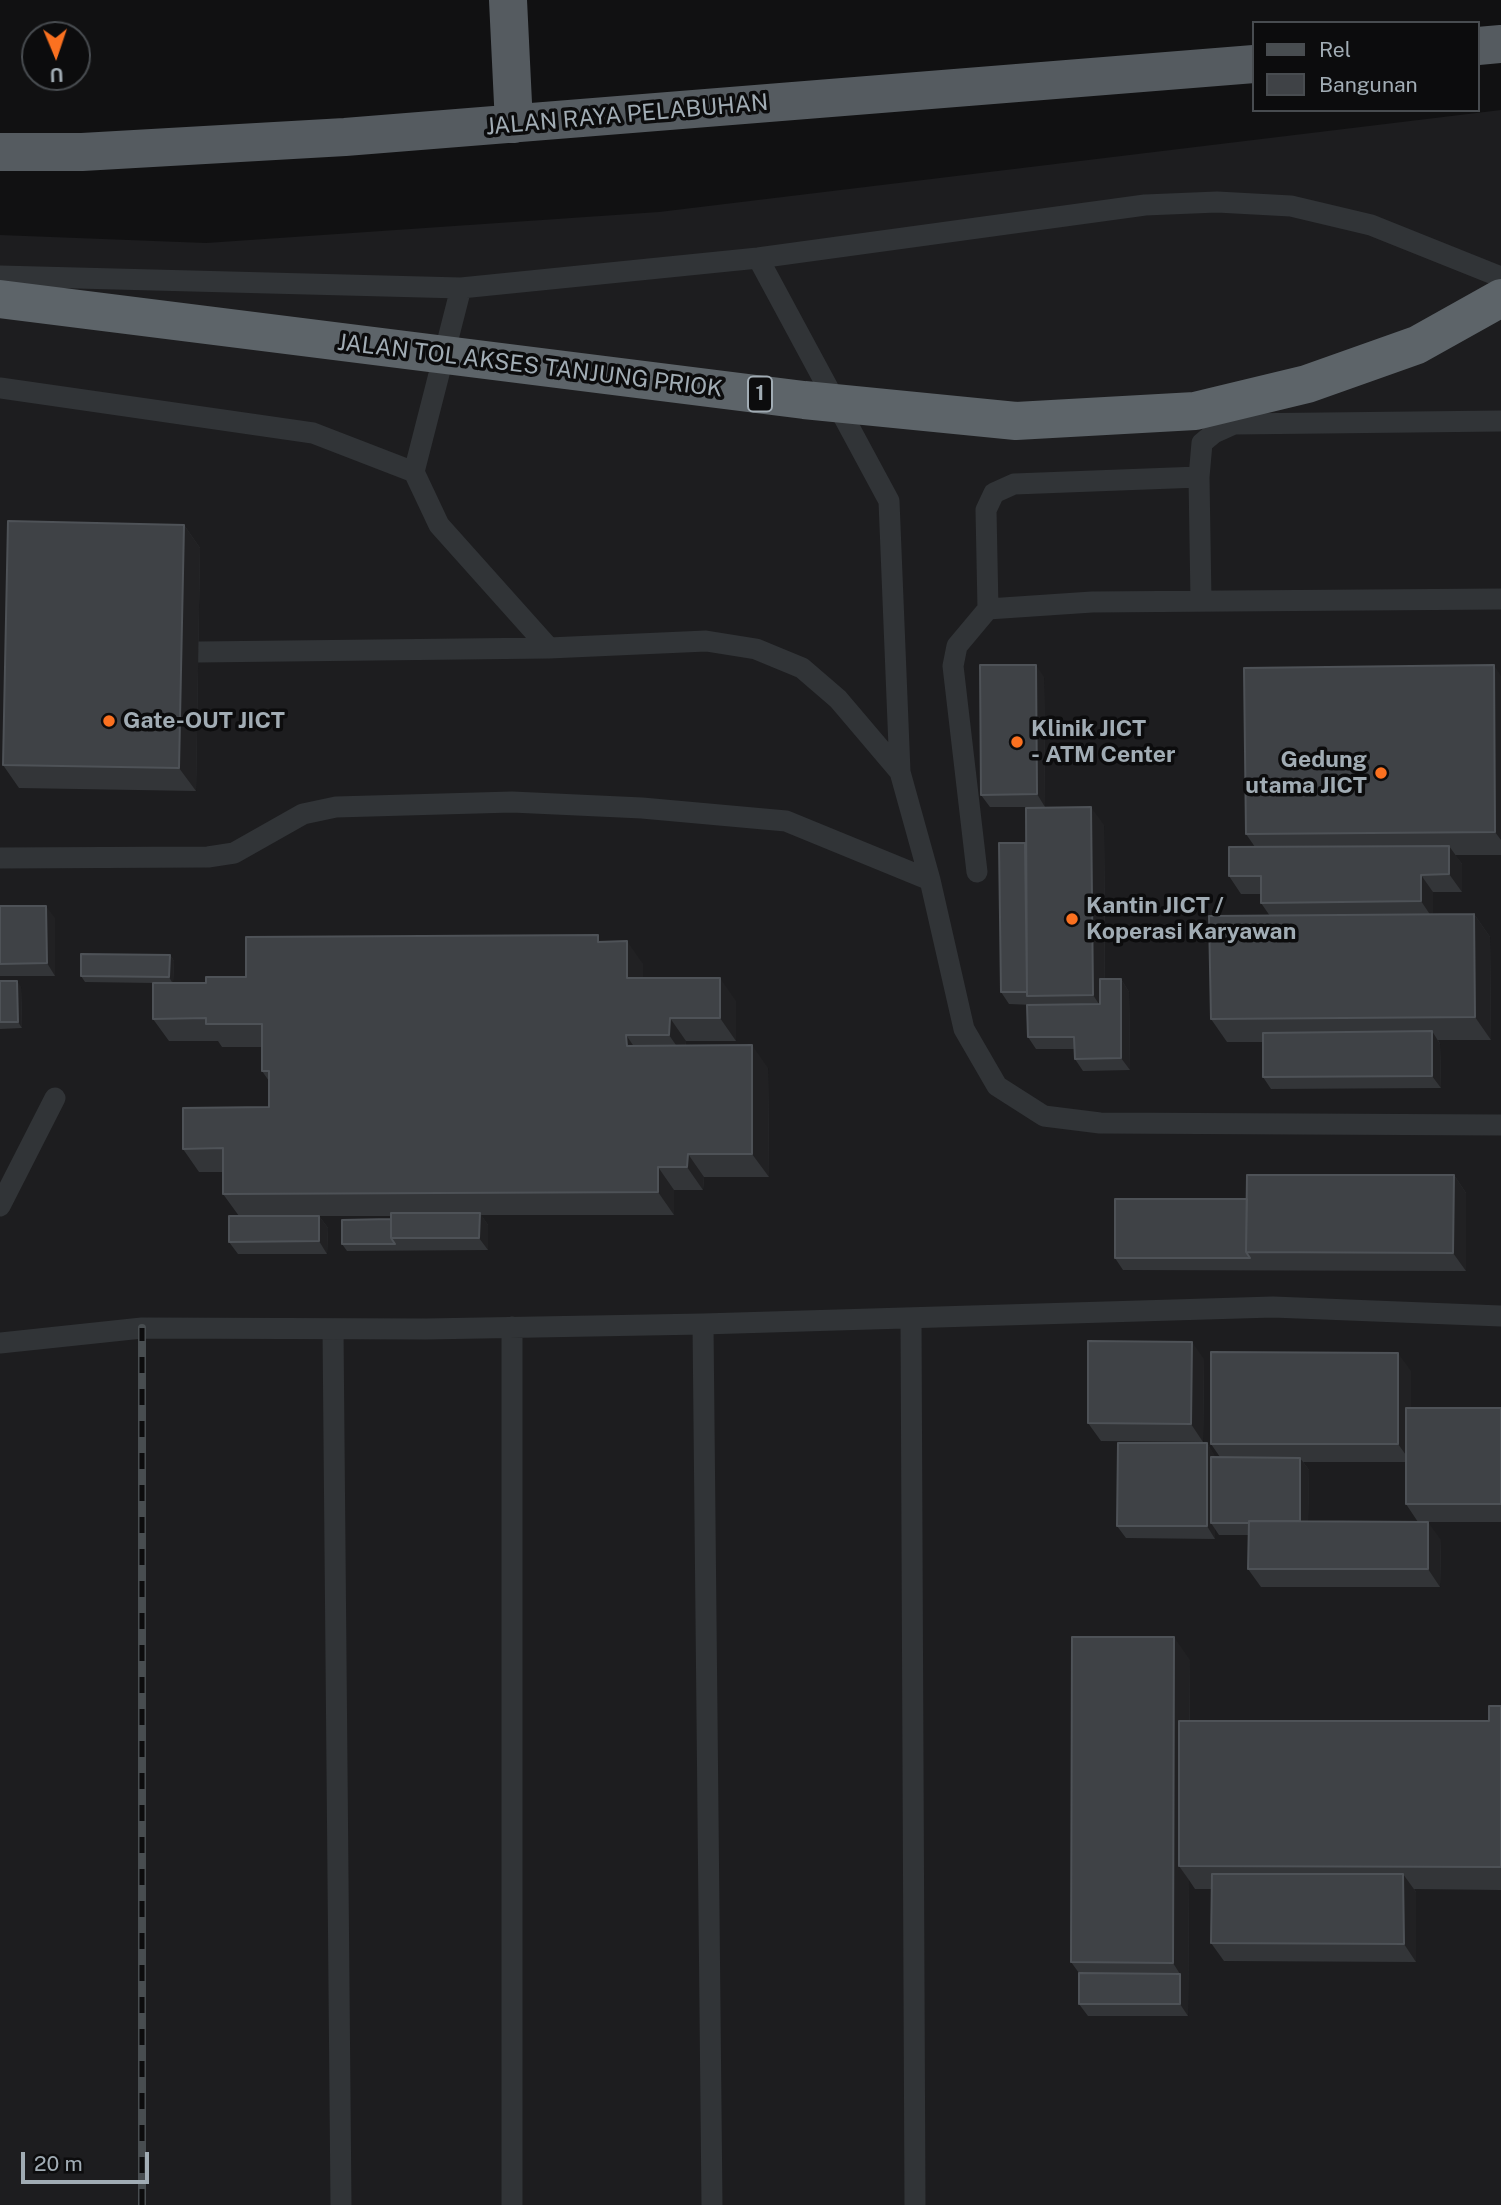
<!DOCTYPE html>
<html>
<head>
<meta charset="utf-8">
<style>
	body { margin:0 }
	#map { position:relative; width:1501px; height:2205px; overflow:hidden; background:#111112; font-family:"Public Sans",sans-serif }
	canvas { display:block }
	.legend { position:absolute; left:1252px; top:21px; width:228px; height:91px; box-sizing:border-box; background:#0c0c0d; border:2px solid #484c50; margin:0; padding:9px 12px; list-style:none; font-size:21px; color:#a1acb4 }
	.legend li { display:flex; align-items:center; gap:14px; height:35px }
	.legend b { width:35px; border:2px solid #484c50 }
	.north { position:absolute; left:21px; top:21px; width:70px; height:70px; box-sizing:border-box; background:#0c0c0d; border:2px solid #484c50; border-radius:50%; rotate:178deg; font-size:19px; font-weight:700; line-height:28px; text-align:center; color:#a1acb4 }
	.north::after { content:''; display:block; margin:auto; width:24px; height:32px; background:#fb7120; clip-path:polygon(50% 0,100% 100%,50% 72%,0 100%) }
	.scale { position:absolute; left:21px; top:2152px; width:128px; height:32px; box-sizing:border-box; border:4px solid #a1acb4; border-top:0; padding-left:9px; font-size:21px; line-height:24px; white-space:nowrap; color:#a1acb4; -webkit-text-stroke:5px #0c0c0d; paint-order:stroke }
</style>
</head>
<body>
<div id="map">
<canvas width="1501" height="2205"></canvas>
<ul class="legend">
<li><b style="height:9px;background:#484d50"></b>Rel</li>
<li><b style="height:19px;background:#3f4246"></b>Bangunan</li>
</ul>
<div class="north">U</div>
<div class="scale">20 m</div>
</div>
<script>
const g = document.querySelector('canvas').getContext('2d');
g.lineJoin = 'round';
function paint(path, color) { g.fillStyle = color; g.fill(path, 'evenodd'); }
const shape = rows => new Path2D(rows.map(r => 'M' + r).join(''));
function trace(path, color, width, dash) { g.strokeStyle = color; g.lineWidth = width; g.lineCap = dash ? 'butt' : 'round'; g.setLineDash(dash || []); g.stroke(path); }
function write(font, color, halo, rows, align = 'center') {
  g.font = font + ' "Public Sans",sans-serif'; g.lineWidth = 7; g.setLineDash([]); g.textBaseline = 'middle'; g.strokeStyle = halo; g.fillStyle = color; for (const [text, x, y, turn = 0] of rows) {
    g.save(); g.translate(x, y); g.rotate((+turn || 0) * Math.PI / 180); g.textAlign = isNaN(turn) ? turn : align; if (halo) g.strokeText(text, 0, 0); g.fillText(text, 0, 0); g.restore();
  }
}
paint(shape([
	[1501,110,1501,2205,0,2205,0,235,206,243,659,212]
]), '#1d1d1f');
trace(shape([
	[758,258,889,501,900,772],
	[0,276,461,288,758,258,1145,205,1217,202,1291,206,1371,225,1501,277],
	[0,388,313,433,414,472,439,525,549,648],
	[414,472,461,288],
	[1201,601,1199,477,1202,443,1214,433,1234,424,1501,421],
	[988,609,986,510,994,493,1014,484,1199,477],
	[199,652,549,648,706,641,756,649,802,668,838,699,900,772,930,880,964,1029,997,1086,1044,1116,1100,1123,1501,1125],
	[0,858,208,857,234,853,303,814,336,807,512,802,642,808,786,821,930,880],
	[977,872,953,666,957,646,988,609,1092,602,1501,599],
	[0,1206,55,1098],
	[911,1318,915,2205],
	[703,1324,712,2205],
	[333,1329,341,2205],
	[0,1343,142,1328,426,1329,703,1324,1273,1307,1501,1316],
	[512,2205,512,1327]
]), '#313437', 21);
trace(shape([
	[508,0,514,124],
	[1478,46,1501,44],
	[0,152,82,152,345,137,1254,64]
]), '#555b60', 38);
trace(shape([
	[0,299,804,400,1016,421,1195,411,1307,384,1417,345,1501,298]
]), '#5d6469', 38);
const rail = shape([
	[142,2205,142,1328]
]);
trace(rail, '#484d50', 8);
trace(rail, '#0c0c0d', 5, [16]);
paint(shape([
	[184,525,200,548,196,791,19,788,3,765],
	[1501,676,1501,855,1455,855,1462,864,1462,892,1433,892,1433,914,1474,914,1490,937,1491,1040,1438,1040,1440,1044,1441,1088,1271,1089,1263,1077,1263,1042,1227,1042,1211,1019,1270,916,1261,903,1261,894,1241,894,1229,876,1255,847,1246,834],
	[1044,677,1045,807,990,807,981,795],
	[1104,825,1105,979,1121,979,1129,992,1130,1070,1083,1071,1075,1059,1074,1049,1036,1049,1028,1037,1033,1005,1009,1004,1001,992,1025,843],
	[0,906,55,918,55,976,0,976],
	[603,942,643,964,643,978,736,1001,736,1041,686,1041,686,1045,768,1068,769,1177,704,1177,703,1190,674,1190,674,1215,481,1215,488,1225,488,1250,347,1251,342,1244,391,1219,391,1216,319,1216,328,1228,327,1254,238,1254,229,1242,239,1216,223,1194,223,1172,199,1172,183,1149,269,1107,269,1081,262,1071,262,1047,222,1047,218,1041,169,1041,153,1019,154,983,85,982,81,976,170,955,174,961,173,983,206,983,246,977],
	[0,981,21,987,22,1028,0,1029],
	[1454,1175,1466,1193,1466,1271,1123,1270,1115,1258,1247,1199],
	[1204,1359,1203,1442,1101,1441,1088,1423],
	[1411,1371,1411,1408,1501,1408,1501,1522,1418,1522,1406,1504,1406,1462,1303,1462,1309,1470,1308,1522,1441,1540,1440,1587,1261,1587,1248,1569,1248,1535,1219,1535,1215,1529,1215,1539,1126,1538,1117,1526,1207,1443,1215,1457,1220,1457,1211,1444],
	[1190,1660,1190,1721,1489,1721,1501,1706,1501,1890,1414,1889,1416,1892,1416,1962,1224,1961,1211,1943,1212,1889,1195,1889,1189,1880,1188,2016,1088,2016,1079,2004,1079,1973,1071,1962]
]), '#333538');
paint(shape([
	[184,525,200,548,196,791,179,768],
	[1036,665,1044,677,1045,807,1037,794],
	[1494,665,1501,676,1501,840,1495,832],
	[1091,807,1104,825,1105,1013,1093,995],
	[1449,846,1462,864,1462,892,1449,874],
	[1421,875,1433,892,1433,919,1421,901],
	[46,906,55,918,55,976,47,963],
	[1474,914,1490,937,1491,1040,1475,1017],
	[627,941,643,964,643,1001,627,978],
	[170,955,174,961,173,984,169,977],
	[720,978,736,1001,736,1041,720,1018],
	[1121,979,1129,992,1130,1070,1121,1058],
	[17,981,21,987,22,1028,18,1022],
	[670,1018,686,1041,685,1058,669,1035],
	[1432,1031,1440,1044,1441,1088,1432,1076],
	[626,1035,642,1058,627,1046],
	[752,1045,768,1068,769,1177,752,1154],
	[688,1154,704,1177,703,1190,687,1167],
	[658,1167,674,1190,674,1215,658,1192],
	[1454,1175,1466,1193,1466,1271,1453,1253],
	[480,1213,488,1225,488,1250,479,1238],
	[319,1216,328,1228,327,1254,319,1241],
	[1192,1342,1204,1359,1203,1442,1191,1424],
	[1398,1353,1411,1371,1411,1462,1398,1444],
	[1207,1443,1215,1456,1215,1523,1211,1523,1215,1529,1215,1539,1207,1526],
	[1300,1458,1309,1470,1308,1535,1300,1523],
	[1428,1522,1441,1540,1440,1587,1428,1569],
	[1174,1637,1190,1660,1189,1866,1179,1866,1189,1880,1188,2016,1180,2004,1180,1974,1173,1963],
	[1403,1874,1416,1892,1416,1962,1404,1944]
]), '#212123');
const building = shape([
	[8,521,184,525,179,768,3,765,8,521],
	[980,665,1036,665,1037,794,981,795,980,665],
	[1494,665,1495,832,1246,834,1244,668,1494,665],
	[1091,807,1093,995,1027,996,1026,808,1091,807],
	[999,843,1025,843,1027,992,1001,992,999,843],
	[1449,846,1449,874,1421,875,1421,901,1261,903,1261,876,1229,876,1229,847,1449,846],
	[0,906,46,906,47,963,0,964,0,906],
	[1474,914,1475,1017,1211,1019,1209,916,1474,914],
	[598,935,598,942,627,941,627,978,720,978,720,1018,670,1018,669,1035,626,1035,627,1046,752,1045,752,1154,688,1154,687,1167,658,1167,658,1192,223,1194,223,1148,183,1149,183,1108,269,1107,269,1071,262,1071,262,1024,206,1024,206,1018,153,1019,153,983,206,983,206,977,246,977,246,937,598,935],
	[81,954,170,955,169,977,81,976,81,954],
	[1100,979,1121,979,1121,1058,1075,1059,1074,1037,1028,1037,1027,1005,1100,1004,1100,979],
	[0,981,17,981,18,1022,0,1022,0,981],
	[1432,1031,1432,1076,1263,1077,1263,1033,1432,1031],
	[1247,1175,1454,1175,1453,1253,1246,1252,1247,1175],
	[1115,1199,1247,1199,1246,1252,1250,1258,1115,1258,1115,1199],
	[391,1213,480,1213,479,1238,391,1238,391,1213],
	[229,1216,319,1216,319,1241,229,1242,229,1216],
	[391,1219,391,1238,395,1244,342,1244,342,1220,391,1219],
	[1088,1341,1192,1342,1191,1424,1088,1423,1088,1341],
	[1211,1352,1398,1353,1398,1444,1211,1444,1211,1352],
	[1406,1408,1501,1408,1501,1504,1406,1504,1406,1408],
	[1118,1443,1207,1443,1207,1526,1117,1526,1118,1443],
	[1211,1457,1300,1458,1300,1521,1249,1521,1249,1523,1211,1523,1211,1457],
	[1249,1521,1428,1522,1428,1569,1248,1569,1249,1521],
	[1072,1637,1174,1637,1173,1963,1071,1962,1072,1637],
	[1489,1706,1501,1706,1501,1867,1179,1866,1179,1721,1489,1721,1489,1706],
	[1212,1874,1403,1874,1404,1944,1211,1943,1212,1874],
	[1079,1973,1180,1974,1180,2004,1079,2004,1079,1973]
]);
paint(building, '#3f4246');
trace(building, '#4e5257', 2);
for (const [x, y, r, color] of [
	[109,721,7,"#fb7120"],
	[1017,742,7,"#fb7120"],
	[1381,773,7,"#fb7120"],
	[1072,919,7,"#fb7120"]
]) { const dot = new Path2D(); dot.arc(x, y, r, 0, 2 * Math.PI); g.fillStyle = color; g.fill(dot); trace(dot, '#0c0c0d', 2.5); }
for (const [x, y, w] of [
	[760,394,24]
]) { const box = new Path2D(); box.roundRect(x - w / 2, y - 17.5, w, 35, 5); g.fillStyle = '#0c0c0d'; g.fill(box); trace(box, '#a1acb4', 2); }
write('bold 21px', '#a1acb4', null, [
	["1",760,394]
]);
write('23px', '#a1acb4', '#0c0c0d', [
	["JALAN RAYA PELABUHAN",627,115,-5],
	["JALAN TOL AKSES TANJUNG PRIOK",530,366,7]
]);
write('bold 23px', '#a1acb4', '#0c0c0d', [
	["Gate-OUT JICT",123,721],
	["Klinik JICT",1031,729],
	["- ATM Center",1031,755],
	["Gedung",1367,760,"right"],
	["utama JICT",1367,786,"right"],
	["Kantin JICT /",1086,906],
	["Koperasi Karyawan",1086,932]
], 'left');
</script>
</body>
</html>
